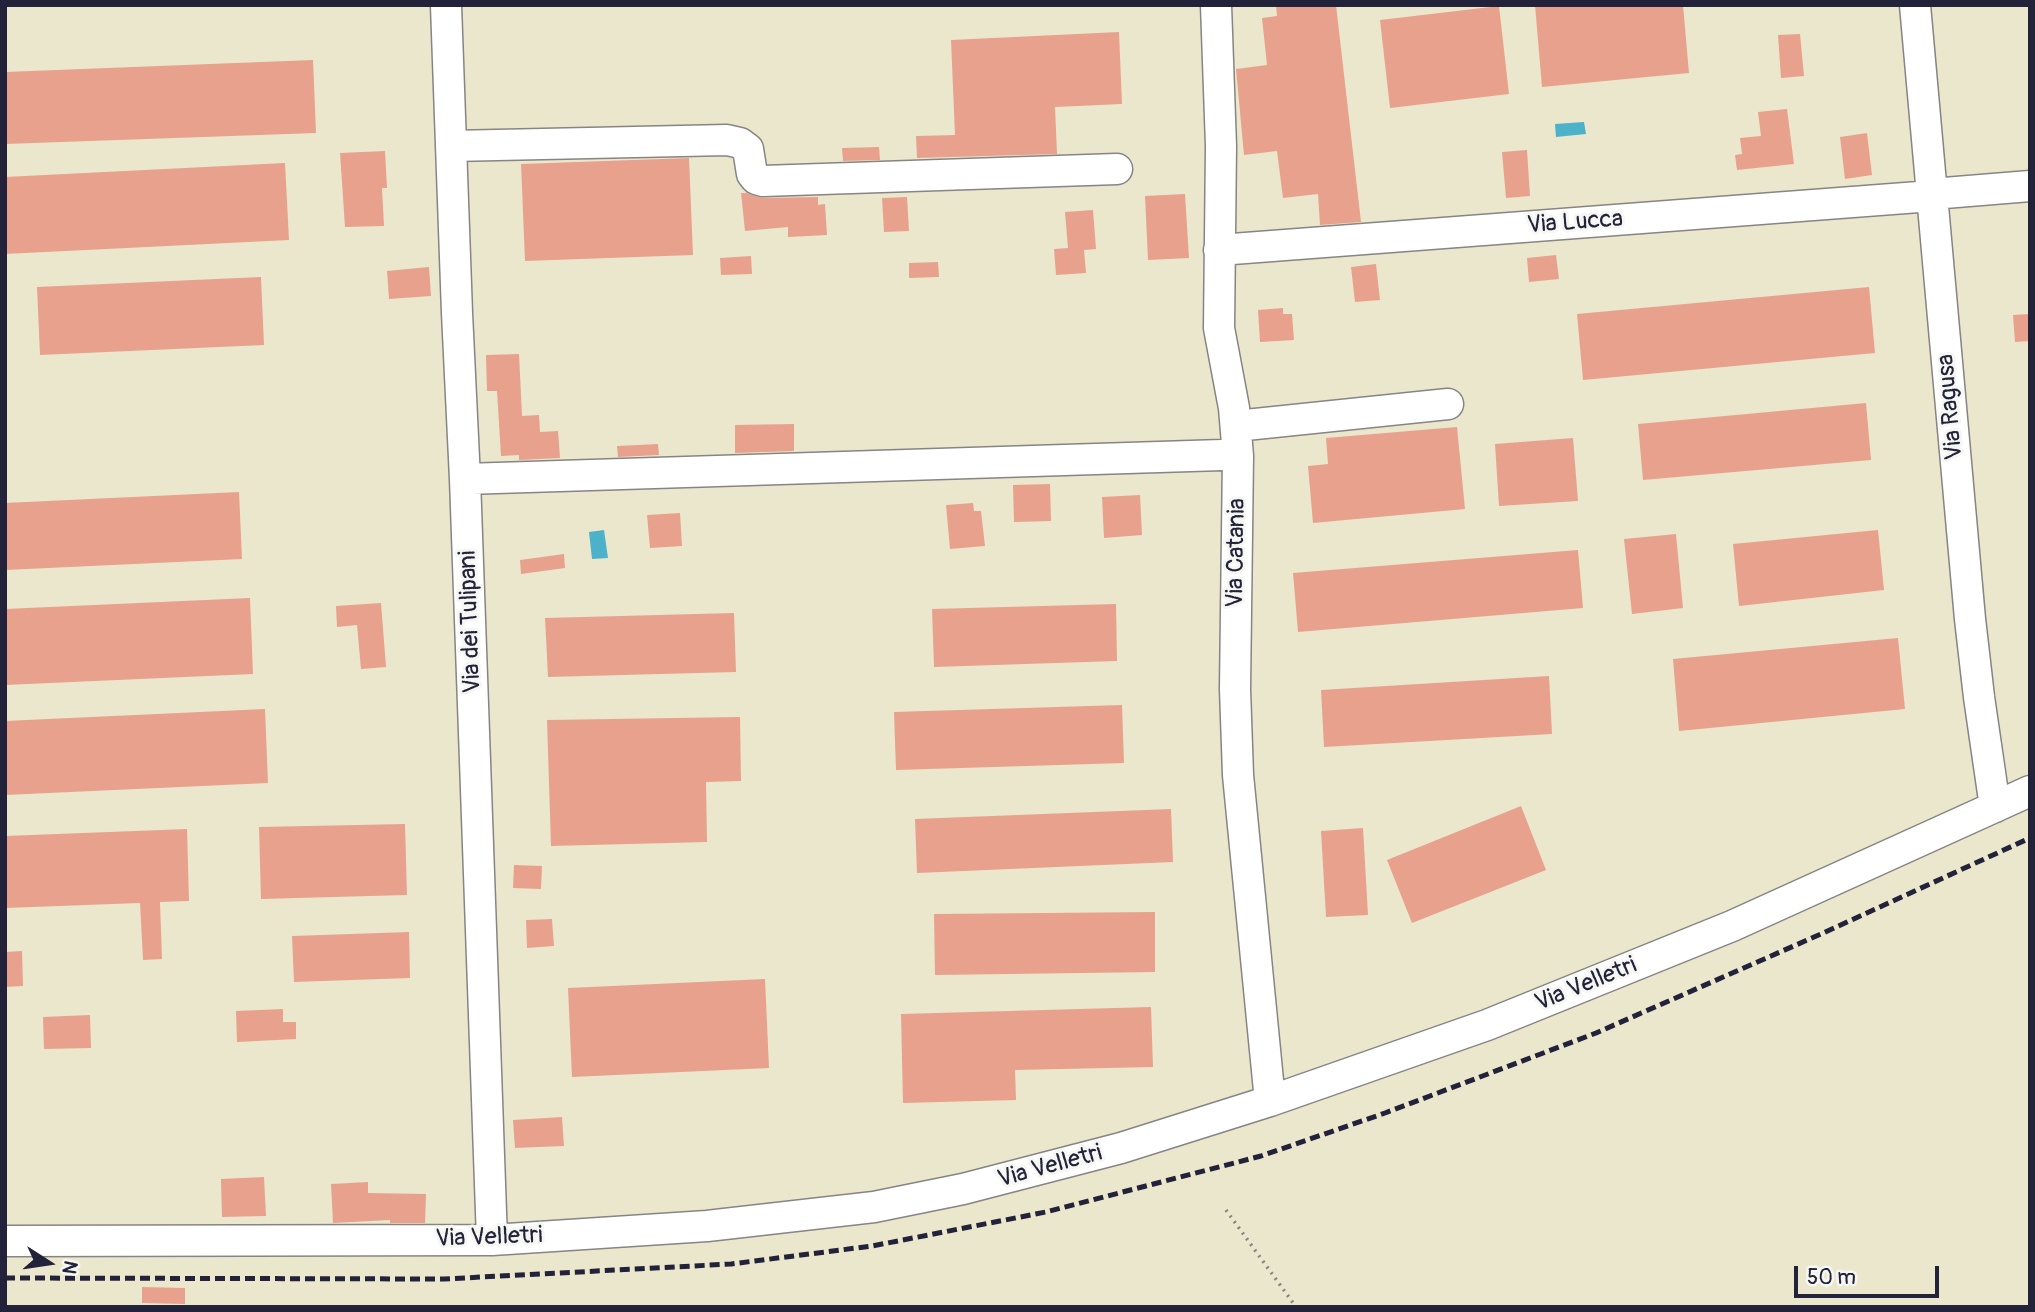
<!DOCTYPE html>
<html>
<head>
<meta charset="utf-8">
<style>
	body { margin:0 }
	#map { position:relative; width:2035px; height:1312px; overflow:hidden; background:#ebe7cc; font-family:Pangolin,sans-serif }
	canvas { display:block }
	.frame { position:absolute; inset:0; border:7px solid #22223b; pointer-events:none }
	.north { position:absolute; left:14px; top:1228px; width:70px; height:70px; -webkit-text-stroke:5px #f6f6f2; paint-order:stroke; rotate:102deg; font-size:19px; font-weight:700; line-height:28px; text-align:center; color:#22223b }
	.north::after { content:''; display:block; margin:auto; width:24px; height:32px; background:#22223b; clip-path:polygon(50% 0,100% 100%,50% 72%,0 100%) }
	.scale { position:absolute; left:1794px; top:1266px; width:145px; height:32px; box-sizing:border-box; border:4px solid #22223b; border-top:0; padding-left:9px; font-size:21px; line-height:24px; white-space:nowrap; color:#22223b; -webkit-text-stroke:5px #f6f6f2; paint-order:stroke }
</style>
</head>
<body>
<div id="map">
<canvas width="2035" height="1312"></canvas>
<div class="frame"></div>
<div class="north">N</div>
<div class="scale">50 m</div>
</div>
<script>
const g = document.querySelector('canvas').getContext('2d');
g.lineJoin = 'round';
function paint(path, color) { g.fillStyle = color; g.fill(path, 'evenodd'); }
const shape = rows => new Path2D(rows.map(r => 'M' + r).join(''));
function trace(path, color, width, dash) { g.strokeStyle = color; g.lineWidth = width; g.lineCap = dash ? 'butt' : 'round'; g.setLineDash(dash || []); g.stroke(path); }
function write(font, color, halo, rows, align = 'center') {
  g.font = font + ' Pangolin,sans-serif'; g.lineWidth = 6; g.setLineDash([]); g.textBaseline = 'middle'; g.strokeStyle = halo; g.fillStyle = color; for (const [text, x, y, turn = 0] of rows) {
    g.save(); g.translate(x, y); g.rotate((+turn || 0) * Math.PI / 180); g.textAlign = isNaN(turn) ? turn : align; if (halo) g.strokeText(text, 0, 0); g.fillText(text, 0, 0); g.restore();
  }
}
paint(shape([
	[1584,122,1586,134,1556,137,1555,124],
	[604,530,608,558,592,559,589,532]
]), '#4bb2ca');
paint(shape([
	[1276,5,1336,5,1361,222,1320,225,1318,194,1283,198,1277,151,1244,155,1236,69,1267,65,1262,18,1277,16],
	[1535,5,1683,5,1689,73,1542,87],
	[1499,6,1509,94,1390,108,1380,20],
	[1119,32,1122,104,1055,107,1057,154,917,158,916,136,955,135,951,40],
	[1800,34,1804,76,1781,78,1778,35],
	[313,60,316,133,5,144,5,72],
	[1787,109,1794,164,1737,170,1735,155,1742,154,1740,138,1761,136,1758,112],
	[1867,133,1872,175,1845,179,1840,137],
	[879,147,880,160,843,161,842,148],
	[1527,150,1530,196,1506,198,1502,152],
	[385,151,387,188,382,188,384,226,345,227,340,153],
	[689,158,693,255,525,261,521,164],
	[285,163,289,240,5,254,5,177],
	[741,193,746,193,763,198,818,197,818,205,825,204,827,235,788,237,788,227,745,231],
	[1185,194,1189,258,1148,260,1145,196],
	[907,197,909,231,884,232,882,198],
	[1093,210,1096,249,1084,250,1086,273,1056,275,1054,249,1068,248,1065,212],
	[1556,255,1559,279,1529,282,1527,258],
	[751,256,752,274,721,275,720,258],
	[938,262,939,277,909,278,909,263],
	[1376,264,1380,300,1355,302,1351,267],
	[429,267,431,296,389,299,387,271],
	[261,277,264,345,40,355,37,287],
	[1869,287,1875,353,1583,380,1577,314],
	[1283,308,1283,314,1292,314,1294,340,1260,342,1258,310],
	[2030,314,2030,341,2015,342,2013,315],
	[519,354,522,416,539,415,540,432,558,431,560,458,519,460,519,455,501,456,497,391,487,391,486,355],
	[1866,403,1871,460,1643,480,1638,424],
	[794,424,794,451,735,453,735,425],
	[1457,427,1465,509,1313,523,1308,466,1328,464,1326,438],
	[1573,438,1578,501,1499,506,1495,444],
	[658,444,659,455,618,457,617,446],
	[1050,484,1051,521,1014,522,1013,485],
	[239,492,242,559,5,570,5,503],
	[1140,495,1142,535,1104,538,1102,497],
	[973,503,974,511,981,511,985,546,950,549,946,505],
	[680,513,682,546,650,548,647,515],
	[1878,530,1884,590,1739,606,1733,544],
	[1676,534,1683,608,1632,614,1624,539],
	[1578,550,1583,608,1298,632,1293,573],
	[564,554,565,568,521,574,520,560],
	[250,598,253,674,5,685,5,609],
	[381,603,386,667,361,669,357,625,337,627,336,606],
	[1116,604,1117,661,934,667,932,609],
	[734,613,736,672,548,677,545,618],
	[1898,638,1905,709,1679,731,1673,659],
	[1549,676,1552,734,1324,747,1321,690],
	[1122,705,1124,763,896,770,894,712],
	[265,709,268,783,5,795,5,721],
	[740,717,741,781,706,782,707,842,551,846,547,720],
	[1521,806,1546,870,1412,923,1387,860],
	[1171,809,1173,862,917,873,915,819],
	[405,824,407,895,261,899,259,827],
	[1363,828,1368,915,1326,917,1321,831],
	[187,829,189,901,160,902,162,959,143,960,140,903,5,908,5,836],
	[514,865,542,866,541,889,513,888],
	[1155,912,1155,972,935,975,934,914],
	[552,919,554,946,527,948,526,920],
	[409,932,410,978,294,982,292,936],
	[22,951,23,986,5,987,5,952],
	[765,979,769,1068,572,1077,568,988],
	[1151,1007,1153,1067,1015,1070,1016,1100,903,1103,901,1014],
	[283,1009,283,1022,296,1022,296,1039,237,1042,236,1011],
	[90,1015,91,1048,44,1049,43,1017],
	[562,1117,564,1146,515,1148,513,1120],
	[264,1177,266,1216,222,1217,221,1179],
	[368,1182,368,1193,426,1194,425,1223,390,1223,390,1220,333,1223,331,1184],
	[142,1287,185,1288,185,1304,142,1303]
]), '#e8a18d');
const minor = shape([
	[446,5,457,313,465,479,492,1240],
	[1216,5,1221,146,1219,328,1234,408,1238,456,1235,689,1238,775,1270,1101],
	[1915,5,1970,619,1979,697,1995,807],
	[451,146,727,140,740,143,748,149,752,174,756,179,763,181,1117,169],
	[1932,194,2030,186],
	[1219,250,1932,196],
	[1236,426,1448,404],
	[465,479,1222,455],
	[5,1241,492,1240,707,1226,874,1207,963,1189,1121,1148,1270,1101,1487,1025,1732,926,2030,791]
]);
trace(minor, '#868484', 33);
trace(shape([
	[1226,1210,1296,1307]
]), '#868484', 3.5, [2, 5]);
trace(minor, '#fff', 30);
trace(shape([
	[5,1278,444,1279,731,1264,872,1246,1046,1212,1261,1156,1385,1113,1596,1033,1821,934,2030,838]
]), '#22223b', 5, [10, 5]);
write('24px', '#22223b', '#f6f6f2', [
	["Via Lucca",1575,223,-4],
	["Via Ragusa",1951,407,-95],
	["Via Catania",1237,553,-89],
	["Via dei Tulipani",471,622,-92],
	["Via Velletri",1586,985,-22],
	["Via Velletri",1050,1167,-15],
	["Via Velletri",489,1238,-2]
]);
</script>
</body>
</html>
